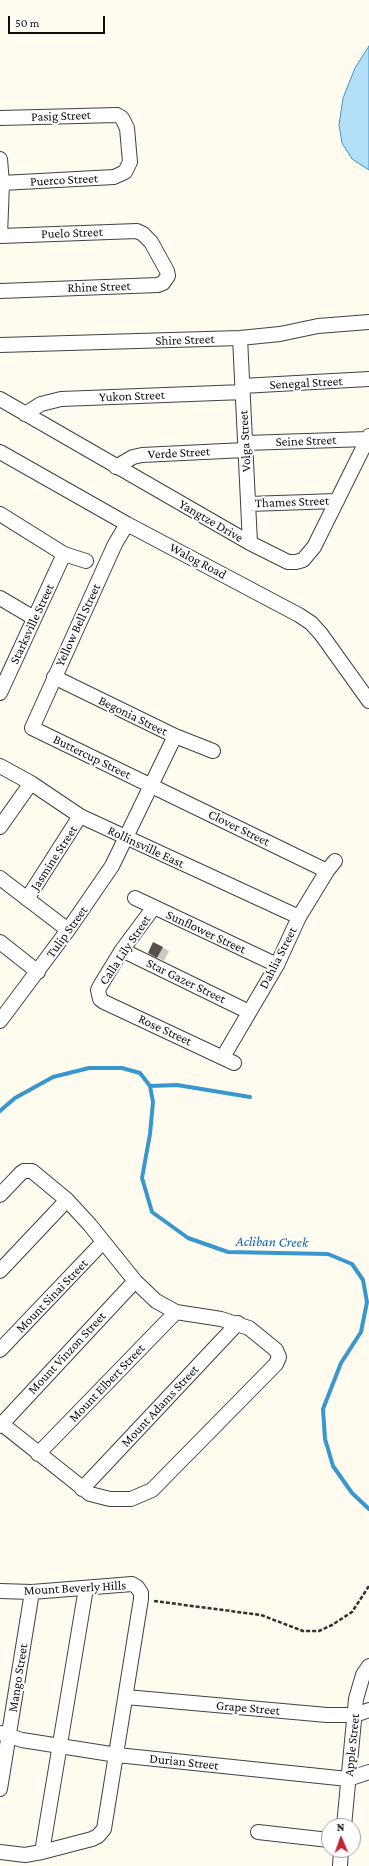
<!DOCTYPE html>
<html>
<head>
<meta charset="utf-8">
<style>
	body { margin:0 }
	#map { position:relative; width:369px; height:1866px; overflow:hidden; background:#fffcef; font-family:"Crimson Pro",serif }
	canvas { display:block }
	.north { position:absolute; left:321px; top:1818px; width:40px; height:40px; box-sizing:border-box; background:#fff; border:1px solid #9f9f9f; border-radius:50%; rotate:358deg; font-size:11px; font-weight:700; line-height:16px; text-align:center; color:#0e0e0e }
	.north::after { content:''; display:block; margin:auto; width:14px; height:18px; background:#c1242f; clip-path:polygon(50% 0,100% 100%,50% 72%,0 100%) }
	.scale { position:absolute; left:8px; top:16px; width:97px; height:18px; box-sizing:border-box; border:2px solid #0e0e0e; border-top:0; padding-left:5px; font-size:12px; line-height:14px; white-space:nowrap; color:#0e0e0e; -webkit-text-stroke:3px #fff; paint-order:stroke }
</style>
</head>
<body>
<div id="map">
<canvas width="369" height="1866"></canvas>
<div class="north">N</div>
<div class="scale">50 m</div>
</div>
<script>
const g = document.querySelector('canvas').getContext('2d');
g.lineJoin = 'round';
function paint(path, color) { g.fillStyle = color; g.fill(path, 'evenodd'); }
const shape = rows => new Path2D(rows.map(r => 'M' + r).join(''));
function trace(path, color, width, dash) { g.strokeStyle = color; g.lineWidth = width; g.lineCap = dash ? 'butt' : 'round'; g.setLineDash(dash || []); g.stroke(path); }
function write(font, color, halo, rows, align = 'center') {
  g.font = font + ' "Crimson Pro",serif'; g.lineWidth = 4; g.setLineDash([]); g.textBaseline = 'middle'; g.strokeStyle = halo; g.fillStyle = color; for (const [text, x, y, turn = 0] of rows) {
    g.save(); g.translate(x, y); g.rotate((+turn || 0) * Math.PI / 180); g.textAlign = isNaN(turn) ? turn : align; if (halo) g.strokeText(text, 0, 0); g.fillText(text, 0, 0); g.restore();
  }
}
const water = shape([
	[369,46,369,170,352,159,342,143,339,125,343,98,355,68,369,46]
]);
paint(water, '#b3dff7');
trace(water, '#3997cf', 1);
paint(shape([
	[162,947,169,951,164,961,155,956]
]), '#0003');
trace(shape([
	[150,1086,177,1085,250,1097],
	[0,1111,15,1098,53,1077,89,1068,122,1068,140,1073,150,1086,153,1102,150,1134,142,1178,152,1212,188,1238,228,1252,328,1254,352,1264,363,1280,367,1302,361,1332,341,1363,323,1409,325,1439,333,1466,352,1493,369,1509]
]), '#3997cf', 4);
paint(shape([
	[153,942,163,947,157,958,148,953]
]), '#574f4a');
const minor = shape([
	[0,118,117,115,122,118,127,128,130,162,125,172,114,177,2,183],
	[0,159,2,183,0,236],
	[0,291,158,285,163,283,168,276,167,271,151,242,143,234,137,231,0,236],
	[240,338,250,543],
	[0,345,240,338,280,334,318,326,369,322],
	[242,386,369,379],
	[0,399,250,543,288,562,296,562,303,560,314,547,369,436],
	[25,414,41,404,61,399,243,392],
	[245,443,368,439],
	[0,452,127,524,299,615,311,623,321,634,369,701],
	[116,467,133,457,142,455,245,450],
	[248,504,337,501],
	[0,514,64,554,86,561],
	[127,524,115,544,32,728,327,871],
	[0,598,34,618],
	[54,677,175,736,213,751],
	[0,693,64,554],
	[0,766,31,783,80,816,299,917],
	[0,827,31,783],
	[0,878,68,930],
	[135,898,277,965],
	[27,899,80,816],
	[154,907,122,950,100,986,98,990,100,999,104,1002,234,1063],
	[0,942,38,972],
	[122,950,249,1012],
	[0,1021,68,930,112,866,175,736],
	[223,1057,277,965,299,917,327,871,335,861],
	[0,1195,21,1173,24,1171,32,1171,67,1200,90,1225,135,1281,156,1301,176,1312,221,1319,249,1328,276,1350,279,1357,276,1364,152,1490,131,1499,110,1499,90,1494,2,1424],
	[0,1271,67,1200],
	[0,1350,103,1242],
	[0,1426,135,1281],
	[38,1454,176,1312],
	[82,1489,238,1323],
	[0,1591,32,1592,132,1584,137,1587,141,1593,141,1599,104,1829,98,1836,92,1839,42,1852,25,1855,0,1852],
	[126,1697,327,1715,355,1715,369,1710],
	[0,1733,22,1740,117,1755,348,1779,369,1772],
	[0,1789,32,1592],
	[344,1826,356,1699,363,1675,369,1666],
	[258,1832,329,1840],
	[42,1852,86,1588],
	[340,1866,341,1850]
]);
trace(minor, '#414141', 16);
trace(shape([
	[154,1601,261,1615,303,1631,319,1631,332,1625,352,1612,369,1586]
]), '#303030', 2.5, [4, 2]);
trace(minor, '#fff', 14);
write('13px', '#0e0e0e', '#fff', [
	["Pasig Street",61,116,-2],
	["Puerco Street",64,180,-3],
	["Puelo Street",72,233,-2],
	["Rhine Street",99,287,-2],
	["Shire Street",185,340,-2],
	["Senegal Street",306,383,-3],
	["Yukon Street",132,396,-2],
	["Volga Street",245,441,-93],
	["Seine Street",306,441,-2],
	["Verde Street",179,453,-3],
	["Thames Street",292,502,-2],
	["Yangtze Drive",211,521,30],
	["Walog Road",198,561,28],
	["Starksville Street",32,624,-65],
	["Yellow Bell Street",78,625,-65],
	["Begonia Street",133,716,26],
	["Buttercup Street",92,757,26],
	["Clover Street",239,828,26],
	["Rollinsville East",146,847,25],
	["Jasmine Street",54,858,-57],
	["Tulip Street",67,932,-54],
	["Sunflower Street",206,932,25],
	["Calla Lily Street",125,950,-56],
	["Dahlia Street",278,958,-63],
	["Star Gazer Street",186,981,26],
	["Rose Street",165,1030,25],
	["Mount Sinai Street",52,1296,-46],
	["Mount Vinzon Street",67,1353,-47],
	["Mount Elbert Street",107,1383,-46],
	["Mount Adams Street",160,1406,-47],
	["Mount Beverly Hills",75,1588,-3],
	["Mango Street",18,1678,-81],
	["Grape Street",248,1708,5],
	["Apple Street",352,1745,-84],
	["Durian Street",184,1762,6]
]);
write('italic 14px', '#1568a3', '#fff', [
	["Acliban Creek",272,1242,1]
]);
</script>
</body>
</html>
